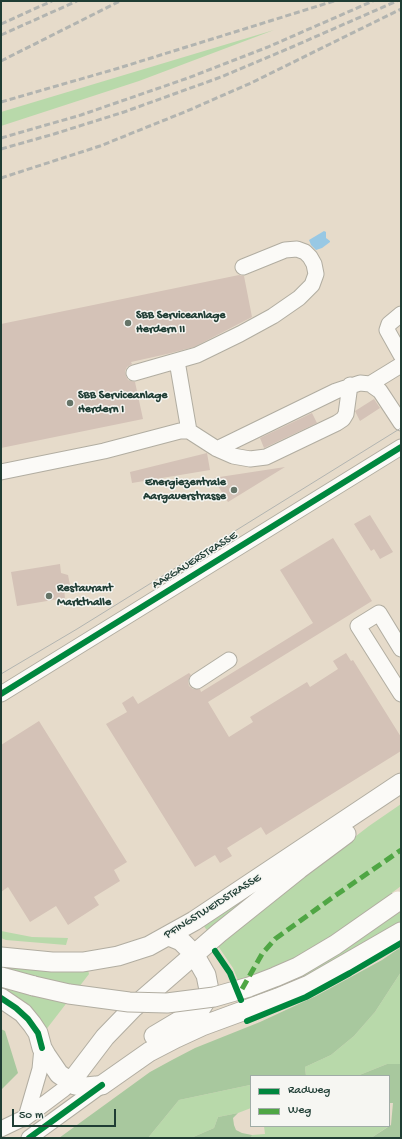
<!DOCTYPE html>
<html>
<head>
<meta charset="utf-8">
<style>
	body { margin:0 }
	#map { position:relative; width:402px; height:1139px; overflow:hidden; background:#e6dbca; font-family:"Gochi Hand",sans-serif }
	canvas { display:block }
	.frame { position:absolute; inset:0; border:2px solid #1f3d34; pointer-events:none }
	.legend { position:absolute; left:250px; top:1075px; width:140px; height:52px; box-sizing:border-box; background:#f6f6f2; border:1px solid #a0aca6; margin:0; padding:5px 7px; list-style:none; font-size:12px; color:#1f3d34 }
	.legend li { display:flex; align-items:center; gap:8px; height:20px }
	.legend b { width:20px; border:1px solid #a0aca6 }
	.scale { position:absolute; left:12px; top:1109px; width:104px; height:18px; box-sizing:border-box; border:2px solid #1f3d34; border-top:0; padding-left:5px; font-size:12px; line-height:14px; white-space:nowrap; color:#1f3d34; -webkit-text-stroke:3px #f6f6f2; paint-order:stroke }
</style>
</head>
<body>
<div id="map">
<canvas width="402" height="1139"></canvas>
<div class="frame"></div>
<ul class="legend">
<li><b style="height:5px;background:#00873e"></b>Radweg</li>
<li><b style="height:5px;background:#4fa644"></b>Weg</li>
</ul>
<div class="scale">50 m</div>
</div>
<script>
const g = document.querySelector('canvas').getContext('2d');
g.lineJoin = 'round';
function paint(path, color) { g.fillStyle = color; g.fill(path, 'evenodd'); }
const shape = rows => new Path2D(rows.map(r => 'M' + r).join(''));
function trace(path, color, width, dash) { g.strokeStyle = color; g.lineWidth = width; g.lineCap = dash ? 'butt' : 'round'; g.setLineDash(dash || []); g.stroke(path); }
function write(font, color, halo, rows, align = 'center') {
  g.font = font + ' "Gochi Hand",sans-serif'; g.lineWidth = 3; g.setLineDash([]); g.textBaseline = 'middle'; g.strokeStyle = halo; g.fillStyle = color; for (const [text, x, y, turn = 0] of rows) {
    g.save(); g.translate(x, y); g.rotate((+turn || 0) * Math.PI / 180); g.textAlign = isNaN(turn) ? turn : align; if (halo) g.strokeText(text, 0, 0); g.fillText(text, 0, 0); g.restore();
  }
}
paint(shape([
	[274,30,139,81,1,126,1,112],
	[401,804,401,886,389,895,401,911,401,923,333,964,247,1003,233,968,218,946,312,870,369,826],
	[255,890,257,893,209,933,203,925],
	[1,931,32,937,68,938,66,945,6,940,1,938],
	[1,963,88,970,89,974,45,1031,1,991],
	[401,972,401,1064,387,1064,357,1076,306,1076,305,1067,331,1055,354,1036,375,1012],
	[250,1085,251,1108,238,1113,218,1117,214,1128,191,1138,148,1138,179,1100],
	[264,1126,389,1126,371,1138,251,1138,252,1135,265,1134]
]), '#b8d9aa');
paint(shape([
	[401,947,401,972,375,1012,354,1036,331,1055,305,1067,306,1076,251,1076,251,1087,250,1085,179,1100,148,1138,59,1138,150,1072,172,1060,195,1048,260,1022,316,996,382,960],
	[1,1029,5,1031,18,1073,1,1090],
	[387,1064,401,1064,401,1138,371,1138,391,1125,393,1103,389,1103,389,1076,357,1076],
	[238,1113,233,1118,234,1125,236,1130,242,1133,252,1135,251,1138,191,1138,214,1128,218,1117]
]), '#a8c89e');
paint(shape([
	[324,231,326,232,326,238,330,241,330,242,322,248,316,250,311,245,309,240]
]), '#98c8e4');
paint(shape([
	[239,275,244,276,252,317,194,347,167,354,131,362,132,364,127,367,125,371,126,376,128,380,135,382,143,419,1,448,1,324],
	[374,399,380,408,360,421,355,411],
	[312,413,317,423,264,448,260,438],
	[207,453,210,470,132,483,130,472],
	[285,467,228,502,213,478],
	[370,515,393,552,380,559,374,549,371,551,354,524],
	[333,538,372,601,208,702,229,737,253,722,250,717,307,682,310,687,338,669,333,661,346,653,351,661,353,660,401,737,401,751,266,835,261,827,227,848,232,856,220,863,215,855,195,867,106,724,127,712,122,703,133,696,138,704,189,673,191,675,188,681,189,686,193,689,200,689,201,692,313,623,280,570],
	[60,564,61,573,68,575,70,585,64,588,65,598,17,606,11,572],
	[39,721,127,862,114,870,120,881,94,897,99,905,68,925,56,906,30,922,8,887,1,892,1,745]
]), '#d4c2b7');
const minor = shape([
	[401,314,389,324,387,330,401,355],
	[177,361,189,431],
	[134,373,197,355,240,334,273,316,299,298,312,285,316,274,314,264,310,257,305,252,297,249,285,250,243,267],
	[370,384,401,365],
	[217,449,336,391,360,383,370,384,380,391,401,423],
	[1,472,104,451,180,431,189,431,217,449,233,456,250,459,266,457,337,423,343,419,346,414,350,385],
	[401,649,379,613,358,626,401,694],
	[197,681,229,660],
	[1,694,401,447],
	[24,1119,64,1089,70,1083],
	[1,1129,26,1117,40,1069,42,1048],
	[29,1138,102,1085]
]);
const major = shape([
	[1,957,52,962,83,962,118,956,149,946,194,921,401,783],
	[1,977,34,986],
	[1,998,23,1013,32,1024,38,1033,42,1048,46,1055,59,1074,75,1085,86,1087,96,1086,102,1085,149,1052,176,1038,202,1026,278,998,309,985,401,932],
	[154,1036,201,1008,206,1000,209,990,206,975,194,954,181,941,169,936],
	[70,1083,105,1037,134,1007,219,933,299,869,346,834]
]);
trace(minor, '#b1ada1', 17);
trace(major, '#b1ada1', 21);
trace(minor, '#fbfaf7', 15);
trace(major, '#fbfaf7', 19);
trace(shape([
	[1,674,77,629,401,428]
]), '#b2b4b0', 1);
trace(shape([
	[1,24,52,1],
	[1,35,77,1],
	[1,61,120,1],
	[1,102,119,68,334,1],
	[1,138,81,115,188,78,268,47,373,1],
	[1,149,54,134,124,112,221,77,292,47,397,1],
	[1,178,100,146,187,111,251,83,401,9]
]), '#b2b4b0', 3, [6, 3]);
const majorBridge = shape([
	[34,986,69,994,129,1002,167,1003,214,997,249,987,275,977,298,967,335,945,398,901]
]);
trace(majorBridge, '#b1ada1', 21, []);
trace(majorBridge, '#fbfaf7', 19);
trace(shape([
	[242,989,262,954,275,939,329,900,401,850]
]), '#4fa644', 5, [10, 5]);
trace(shape([
	[1,694,401,447],
	[215,951,230,973,241,1000],
	[1,998,16,1008,28,1019,38,1033,42,1048],
	[247,1021,306,997,350,973,401,943],
	[29,1138,102,1085]
]), '#00873e', 6);
for (const [x, y, r, color] of [
	[128,323,4,"#657468"],
	[70,403,4,"#657468"],
	[234,490,4,"#657468"],
	[49,596,4,"#657468"]
]) { const dot = new Path2D(); dot.arc(x, y, r, 0, 2 * Math.PI); g.fillStyle = color; g.fill(dot); trace(dot, '#f6f6f2', 1.5); }
write('bold 12px', '#1f3d34', '#f6f6f2', [
	["SBB Serviceanlage",136,316],
	["Herdern II",136,330],
	["SBB Serviceanlage",78,396],
	["Herdern I",78,410],
	["Energiezentrale",226,483,"right"],
	["Aargauerstrasse",226,497,"right"],
	["Restaurant",57,589],
	["Markthalle",57,603]
], 'left');
write('12px', '#1f3d34', '#f6f6f2', [
	["AARGAUERSTRASSE",195,561,-32],
	["PFINGSTWEIDSTRASSE",213,907,-32]
]);
</script>
</body>
</html>
